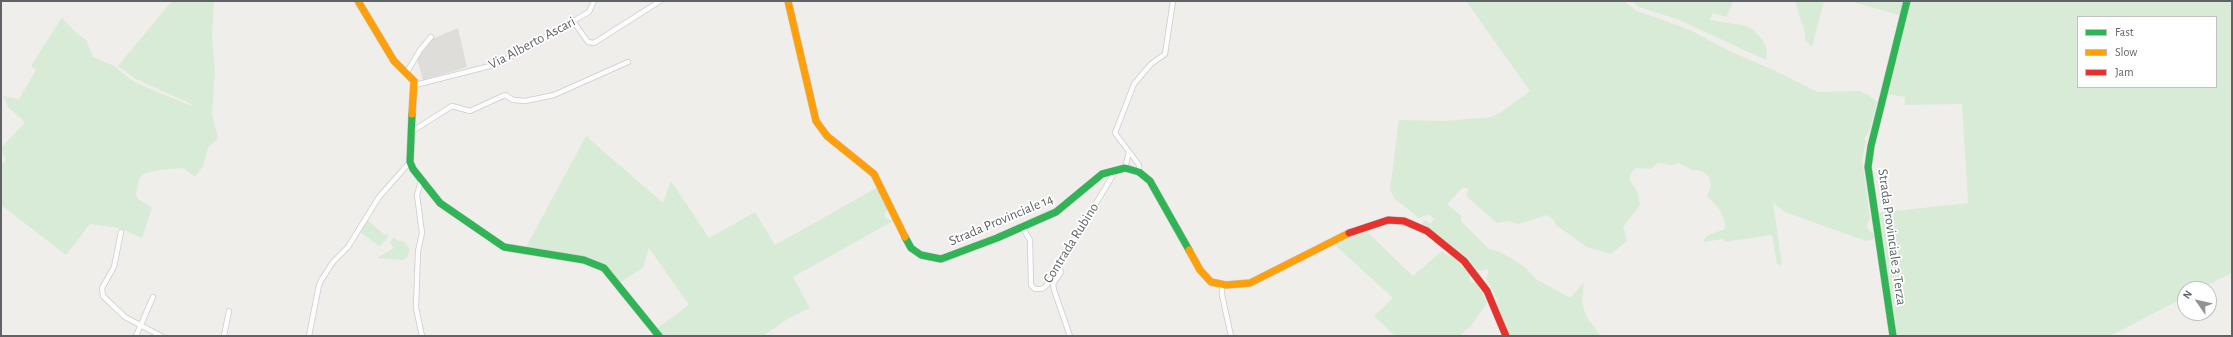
<!DOCTYPE html>
<html>
<head>
<meta charset="utf-8">
<style>
	body { margin:0 }
	#map { position:relative; width:2233px; height:337px; overflow:hidden; background:#efeeea; font-family:"Alegreya Sans",sans-serif }
	canvas { display:block }
	.frame { position:absolute; inset:0; border:2px solid #5f6368; pointer-events:none }
	.legend { position:absolute; left:2077px; top:16px; width:140px; height:72px; box-sizing:border-box; background:#fff; border:1px solid #bfc1c3; margin:0; padding:5px 7px; list-style:none; font-size:12px; color:#5f6368 }
	.legend li { display:flex; align-items:center; gap:8px; height:20px }
	.legend b { width:20px; border:1px solid #bfc1c3 }
	.north { position:absolute; left:2177px; top:281px; width:40px; height:40px; box-sizing:border-box; background:#fff; border:1px solid #bfc1c3; border-radius:50%; rotate:304deg; font-size:11px; font-weight:700; line-height:16px; text-align:center; color:#5f6368 }
	.north::after { content:''; display:block; margin:auto; width:14px; height:18px; background:#919496; clip-path:polygon(50% 0,100% 100%,50% 72%,0 100%) }
</style>
</head>
<body>
<div id="map">
<canvas width="2233" height="337"></canvas>
<div class="frame"></div>
<ul class="legend">
<li><b style="height:5px;background:#30b455"></b>Fast</li>
<li><b style="height:5px;background:#ff9f0a"></b>Slow</li>
<li><b style="height:5px;background:#e5322d"></b>Jam</li>
</ul>
<div class="north">N</div>
</div>
<script>
const g = document.querySelector('canvas').getContext('2d');
g.lineJoin = 'round';
function paint(path, color) { g.fillStyle = color; g.fill(path, 'evenodd'); }
const shape = rows => new Path2D(rows.map(r => 'M' + r).join(''));
function trace(path, color, width, dash) { g.strokeStyle = color; g.lineWidth = width; g.lineCap = dash ? 'butt' : 'round'; g.setLineDash(dash || []); g.stroke(path); }
function write(font, color, halo, rows, align = 'center') {
  g.font = font + ' "Alegreya Sans",sans-serif'; g.lineWidth = 3.5; g.setLineDash([]); g.textBaseline = 'middle'; g.strokeStyle = halo; g.fillStyle = color; for (const [text, x, y, turn = 0] of rows) {
    g.save(); g.translate(x, y); g.rotate((+turn || 0) * Math.PI / 180); g.textAlign = isNaN(turn) ? turn : align; if (halo) g.strokeText(text, 0, 0); g.fillText(text, 0, 0); g.restore();
  }
}
paint(shape([
	[458,28,467,67,423,80,417,59,432,39]
]), '#dfddda');
paint(shape([
	[172,1,214,1,212,36,215,70,212,114,218,138,208,148,203,166,195,177,184,168,158,170,143,174,139,179,136,195,138,199,152,208,142,238,119,228,90,224,66,255,1,205,1,165,6,160,1,148,25,122,8,107,3,96,19,99,36,70,31,66,62,17,75,32,86,40,93,57,114,66,134,82,191,106,191,104,136,79,118,66],
	[1466,1,1623,1,1637,11,1690,30,1729,51,1776,71,1813,90,1819,92,1860,91,1868,95,1877,102,1869,132,1864,138,1866,141,1862,159,1870,219,1867,225,1868,230,1873,233,1874,239,1866,241,1785,212,1773,203,1782,265,1777,264,1772,235,1725,242,1724,239,1703,242,1706,236,1725,229,1724,219,1719,209,1707,196,1711,186,1709,177,1702,171,1692,170,1679,163,1672,165,1658,163,1650,169,1636,168,1631,173,1629,179,1638,193,1640,205,1623,227,1627,241,1611,254,1587,247,1556,225,1554,220,1547,215,1519,224,1508,221,1497,223,1466,196,1469,189,1463,187,1447,204,1461,216,1461,221,1489,249,1500,252,1525,267,1536,279,1570,298,1584,282,1582,302,1586,316,1601,336,1511,336,1501,316,1497,299,1486,278,1489,272,1487,269,1480,271,1422,224,1425,220,1430,224,1434,219,1429,214,1419,218,1395,199,1390,190,1399,120,1445,121,1491,117,1500,113,1530,91],
	[1631,1,1733,1,1727,17,1713,13,1710,20,1746,26,1754,30,1764,42,1767,50,1766,60,1677,19,1639,7],
	[1795,1,1824,1,1812,47,1805,40,1805,33],
	[1849,1,1904,1,1900,15],
	[1910,1,2232,1,2232,273,2200,289,2185,289,2185,297,2110,336,1896,336,1877,213,1968,203,1962,104,1905,105,1905,97,1887,94],
	[2078,17,2216,17,2216,87,2078,87],
	[586,136,663,203,671,181,709,238,755,212,775,245,878,187,889,209,884,214,886,218,893,221,793,277,810,308,789,318,763,336,662,336,656,329,689,305,649,248,643,268,621,282,610,270,592,259,525,249],
	[367,219,383,234,388,235,387,239,379,246,360,232],
	[1365,230,1413,276,1442,251,1448,256,1451,255,1470,274,1469,280,1472,283,1476,281,1487,303,1471,326,1459,336,1395,336,1374,316,1393,298,1334,244],
	[394,237,398,241,403,241,406,244,410,250,407,257,403,260,377,258,394,248,390,242]
]), '#d8ebd6');
const street = shape([
	[573,21,588,42,594,43,660,1],
	[407,72,420,50,431,37],
	[415,85,498,64,589,12,594,1],
	[411,132,452,106,470,111,505,95,513,100,525,101,554,95,628,62],
	[1125,168,1129,152],
	[1139,172,1139,165,1115,133,1134,84,1151,64,1165,54,1173,1],
	[421,181,417,195,422,233,418,251,416,308,422,336],
	[1022,227,1030,240,1031,285,1035,289,1042,289,1047,285,1113,175],
	[121,232,114,267,102,288,103,296,125,317,161,336],
	[1058,267,1061,272,1053,284,1054,290,1070,336],
	[1222,285,1222,295,1231,336],
	[136,336,153,297],
	[224,336,229,311],
	[309,336,319,285,322,279,333,262,348,247,379,197,410,162]
]);
const fast = shape([
	[412,114,410,162,413,169,440,203,504,247,584,260,604,268,659,336],
	[905,237,911,248,921,255,941,259,997,238,1056,212,1102,174,1125,168,1139,172,1150,181,1189,250],
	[1893,336,1868,167,1871,146,1907,1]
]);
const slow = shape([
	[358,1,394,61,414,81,412,114],
	[788,1,816,121,827,136,874,174,905,237],
	[1189,250,1200,270,1211,282,1226,285,1250,283,1349,233]
]);
const jam = shape([
	[1349,233,1388,220,1404,221,1427,231,1464,261,1487,291,1506,336]
]);
trace(street, '#cbcccc', 6);
trace(fast, '#cacacb', 8);
trace(slow, '#cacacb', 8);
trace(jam, '#cacacb', 8);
trace(street, '#fdfcfc', 4.5);
trace(fast, '#30b455', 7);
trace(slow, '#ff9f0a', 7);
trace(jam, '#e5322d', 7);
write('14px', '#5f6368', '#fff', [
	["Via Alberto Ascari",532,43,-28],
	["Strada Provinciale 14",1001,220,-23],
	["Strada Provinciale 3 Terza",1892,237,82],
	["Contrada Rubino",1071,243,-58]
]);
</script>
</body>
</html>
